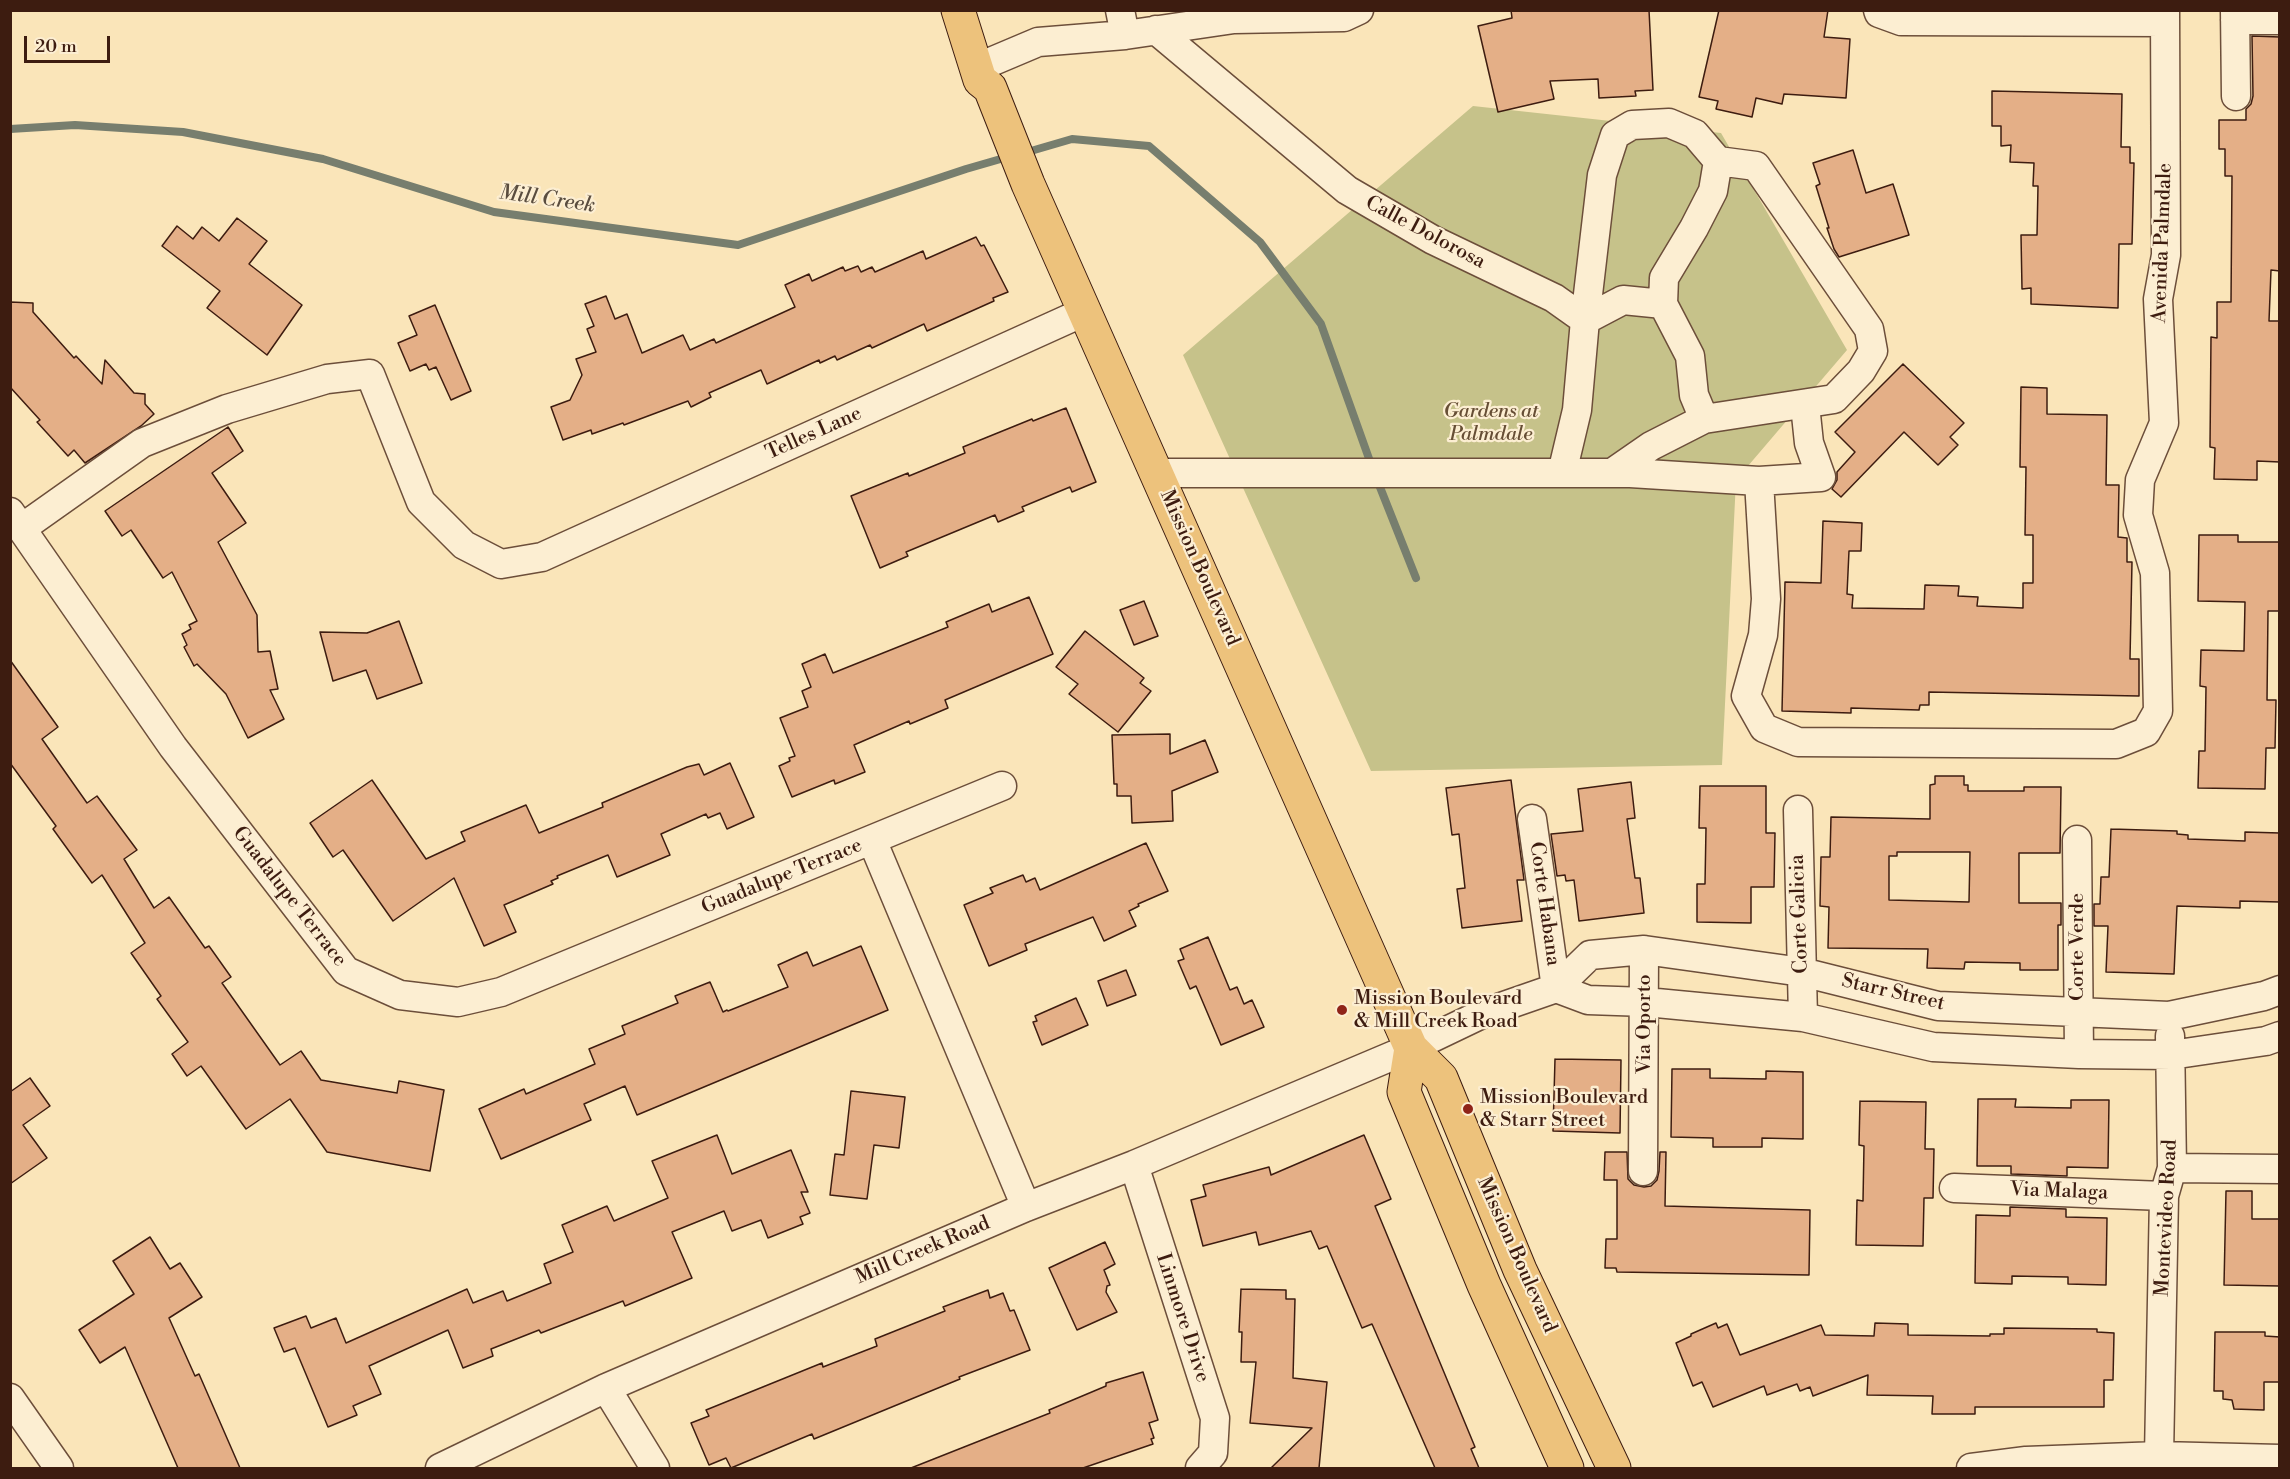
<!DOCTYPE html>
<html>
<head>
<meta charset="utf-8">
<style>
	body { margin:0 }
	#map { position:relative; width:2290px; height:1479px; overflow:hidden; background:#fae5b9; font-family:"Libre Bodoni",serif }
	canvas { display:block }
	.frame { position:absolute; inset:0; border:12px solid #3d1c10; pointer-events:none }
	.scale { position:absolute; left:24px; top:36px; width:86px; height:27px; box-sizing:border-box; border:3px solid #3d1c10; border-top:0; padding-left:8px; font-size:18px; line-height:21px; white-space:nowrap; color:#3d1c10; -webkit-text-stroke:4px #fceed2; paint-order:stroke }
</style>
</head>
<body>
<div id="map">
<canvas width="2290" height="1479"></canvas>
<div class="frame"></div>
<div class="scale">20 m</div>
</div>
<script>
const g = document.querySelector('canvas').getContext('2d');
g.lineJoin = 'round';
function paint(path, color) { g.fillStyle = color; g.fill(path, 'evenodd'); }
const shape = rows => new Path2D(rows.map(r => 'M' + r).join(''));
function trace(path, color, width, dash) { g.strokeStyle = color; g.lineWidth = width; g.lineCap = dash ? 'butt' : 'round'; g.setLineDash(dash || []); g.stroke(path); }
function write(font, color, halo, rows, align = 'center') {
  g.font = font + ' "Libre Bodoni",serif'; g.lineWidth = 4.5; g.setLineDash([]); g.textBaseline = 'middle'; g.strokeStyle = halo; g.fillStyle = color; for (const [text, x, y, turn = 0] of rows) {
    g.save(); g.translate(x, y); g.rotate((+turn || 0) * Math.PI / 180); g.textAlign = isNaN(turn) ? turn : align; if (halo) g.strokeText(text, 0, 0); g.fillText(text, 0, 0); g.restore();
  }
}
paint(shape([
	[1473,106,1721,133,1847,350,1736,480,1722,765,1371,771,1183,355]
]), '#c6c28a');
trace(shape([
	[10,129,75,125,183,132,323,159,494,212,738,245,966,169,1011,156],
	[1024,153,1072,139,1149,146,1260,242,1321,324,1372,467,1416,578]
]), '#777e6e', 8);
const building = shape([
	[1511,10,1649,10,1653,90,1635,91,1636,96,1599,98,1598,79,1550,81,1554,99,1498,112,1478,26,1512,18,1511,10],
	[1719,10,1828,10,1824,37,1850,39,1846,98,1784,94,1782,104,1756,98,1752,117,1716,109,1718,101,1699,97,1719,10],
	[2252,36,2280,37,2280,271,2271,270,2269,321,2280,321,2280,462,2257,461,2257,480,2214,479,2215,448,2210,447,2211,337,2217,338,2217,302,2231,302,2232,176,2225,176,2225,149,2219,149,2219,120,2246,120,2246,109,2251,104,2253,96,2252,36],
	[1992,91,2122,94,2121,147,2130,147,2130,163,2134,163,2132,244,2119,244,2118,308,2031,304,2031,288,2022,289,2021,235,2037,235,2038,186,2033,186,2034,163,2010,162,2011,145,2001,146,2001,126,1992,126,1992,91],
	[1853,150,1866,193,1893,184,1909,235,1839,257,1834,249,1827,228,1829,228,1816,186,1820,184,1813,163,1853,150],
	[237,218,267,241,249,264,302,305,267,355,207,308,220,291,162,246,177,226,193,239,202,227,219,241,237,218],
	[976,237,981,246,984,245,1008,292,993,298,994,301,927,331,924,324,872,348,870,345,837,360,835,356,820,363,819,360,767,384,761,370,709,393,711,397,691,407,688,401,624,425,623,423,592,434,591,430,563,440,551,407,570,400,582,375,576,359,596,352,587,329,594,326,585,304,606,296,615,319,627,314,642,353,683,335,690,350,714,339,716,343,795,307,785,285,809,274,812,281,843,267,845,271,858,266,861,272,872,267,875,272,923,251,926,259,976,237],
	[10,302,33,303,33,312,74,358,76,356,102,384,105,360,134,393,145,394,145,404,154,414,141,426,85,463,74,450,68,456,37,422,40,420,10,387,10,302],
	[435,305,471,391,451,400,436,367,429,370,426,364,410,371,398,343,417,335,409,316,435,305],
	[1903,364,1964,423,1950,437,1958,445,1938,465,1904,432,1841,497,1832,489,1837,480,1837,472,1855,452,1835,432,1903,364],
	[2021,387,2047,388,2047,414,2107,415,2106,485,2119,485,2118,537,2127,538,2127,562,2132,562,2130,659,2139,659,2139,696,1929,692,1929,705,1920,705,1919,710,1851,708,1851,713,1782,711,1785,582,1821,583,1823,521,1862,523,1861,551,1849,551,1847,594,1853,595,1852,608,1924,609,1925,585,1959,586,1958,596,1978,597,1977,606,2023,608,2023,583,2033,583,2033,535,2025,535,2026,467,2020,467,2021,387],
	[1066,408,1096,482,1072,492,1070,487,1022,507,1024,511,998,522,995,515,906,552,908,556,880,568,851,496,908,473,909,476,965,453,963,447,1032,419,1033,421,1066,408],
	[228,427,243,451,212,473,246,523,218,542,257,615,258,652,270,651,278,689,270,690,284,719,248,738,226,694,197,664,194,666,184,647,187,645,182,634,191,629,189,625,197,621,172,572,163,578,131,530,122,536,105,511,228,427],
	[2199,535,2238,535,2238,542,2280,542,2280,611,2268,611,2267,700,2276,700,2275,748,2266,748,2265,789,2198,788,2199,751,2205,751,2206,687,2200,686,2201,650,2244,651,2245,602,2198,601,2199,535],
	[1029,597,1053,654,945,700,948,708,910,724,909,721,854,745,865,772,835,784,834,780,792,797,779,766,790,761,789,758,795,756,780,718,808,707,802,691,811,687,802,664,825,654,833,673,948,627,946,622,989,604,992,612,1029,597],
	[1144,601,1158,636,1134,645,1120,610,1144,601],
	[399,621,422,683,377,699,366,670,333,681,320,632,367,633,399,621],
	[1085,631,1144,678,1140,683,1151,691,1118,732,1069,694,1078,684,1056,667,1085,631],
	[10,660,58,727,42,739,87,803,97,796,137,850,124,859,154,908,169,897,205,948,209,946,231,977,222,983,280,1065,301,1051,321,1080,397,1093,399,1081,444,1090,430,1171,327,1152,290,1099,246,1129,201,1066,187,1076,172,1054,188,1042,157,999,161,996,131,953,145,943,102,875,92,883,53,829,56,826,10,763,10,660],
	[1170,734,1170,754,1205,740,1218,772,1172,791,1173,821,1132,823,1131,796,1117,796,1117,784,1114,784,1112,735,1170,734],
	[730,763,754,817,727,829,720,813,708,818,706,814,661,834,670,855,617,877,608,855,557,876,558,878,551,881,553,884,504,905,516,932,484,946,454,878,393,921,343,850,333,857,310,823,372,780,426,859,465,841,461,832,526,805,539,833,603,807,602,803,687,767,699,764,704,775,730,763],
	[1935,776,1964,776,1964,785,1968,785,1968,791,2024,791,2024,787,2061,787,2060,853,2019,853,2019,903,2061,903,2061,925,2058,925,2058,970,2020,970,2020,963,1965,962,1964,969,1927,968,1928,949,1828,948,1829,907,1820,906,1821,857,1830,857,1831,817,1930,819,1930,785,1935,784,1935,776],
	[1897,852,1970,852,1969,902,1889,900,1889,856,1897,856,1897,852],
	[1511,780,1524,880,1517,880,1522,921,1462,928,1457,889,1465,888,1459,834,1452,835,1446,788,1511,780],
	[1631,782,1635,818,1627,819,1635,878,1640,878,1644,913,1579,921,1574,880,1566,881,1565,875,1557,876,1551,834,1583,831,1578,789,1631,782],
	[1700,786,1766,786,1766,833,1775,833,1774,887,1751,887,1751,923,1697,922,1697,884,1705,884,1706,828,1699,828,1700,786],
	[2111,829,2177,831,2177,834,2188,835,2188,839,2245,841,2245,832,2280,833,2280,902,2240,901,2240,908,2177,906,2174,974,2106,972,2108,926,2094,926,2094,904,2100,904,2101,877,2109,877,2111,829],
	[1146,843,1168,891,1138,904,1139,906,1129,911,1136,926,1104,941,1093,917,1025,944,1027,950,989,966,964,905,993,893,990,888,1023,875,1026,882,1035,878,1040,890,1146,843],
	[1208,937,1230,990,1237,987,1244,1004,1252,1000,1264,1027,1221,1045,1196,986,1190,989,1178,961,1184,959,1180,949,1208,937],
	[861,946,888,1010,637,1115,625,1086,584,1104,591,1120,501,1159,479,1109,524,1089,526,1094,595,1064,589,1049,625,1034,622,1026,678,1003,675,996,710,982,723,1012,727,1010,728,1011,788,987,778,965,807,952,813,966,861,946],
	[1126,970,1136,995,1107,1006,1098,981,1126,970],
	[1076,998,1088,1025,1042,1045,1033,1022,1037,1021,1035,1016,1076,998],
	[1555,1059,1621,1060,1620,1133,1553,1131,1555,1059],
	[1672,1069,1710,1069,1710,1078,1766,1079,1766,1071,1803,1072,1803,1139,1762,1138,1762,1147,1713,1147,1713,1138,1671,1137,1672,1069],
	[30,1078,50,1106,23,1125,47,1158,10,1184,10,1092,30,1078],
	[851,1091,905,1097,899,1148,874,1145,867,1199,830,1195,835,1154,844,1155,851,1091],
	[1978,1099,2016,1099,2015,1107,2071,1108,2071,1100,2109,1100,2108,1168,2067,1167,2067,1176,2011,1174,2011,1166,1977,1166,1978,1099],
	[1860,1101,1926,1102,1925,1149,1934,1149,1933,1198,1924,1198,1923,1246,1856,1245,1857,1200,1863,1201,1864,1146,1859,1145,1860,1101],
	[717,1135,732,1174,791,1150,808,1192,801,1192,810,1213,800,1217,803,1224,768,1238,761,1220,732,1231,724,1211,672,1232,692,1278,625,1306,623,1301,541,1333,539,1330,491,1349,493,1356,463,1368,448,1330,369,1366,381,1394,353,1406,357,1415,328,1427,295,1348,284,1352,274,1328,306,1316,311,1328,336,1318,346,1343,467,1289,473,1303,503,1291,507,1301,551,1283,544,1264,573,1252,562,1225,607,1206,614,1221,668,1198,652,1161,717,1135],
	[1364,1135,1391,1199,1375,1206,1475,1447,1471,1449,1479,1468,1435,1468,1372,1324,1362,1328,1327,1246,1319,1249,1311,1231,1259,1245,1256,1232,1203,1246,1191,1200,1206,1196,1203,1185,1269,1167,1271,1175,1364,1135],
	[1605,1152,1627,1152,1628,1179,1634,1185,1644,1187,1651,1186,1657,1180,1659,1171,1660,1152,1666,1152,1665,1206,1810,1210,1809,1275,1617,1272,1616,1268,1605,1268,1606,1239,1617,1239,1617,1180,1604,1180,1605,1152],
	[2226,1191,2252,1191,2252,1219,2280,1219,2280,1286,2224,1285,2226,1191],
	[2010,1207,2066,1209,2066,1217,2107,1218,2106,1285,2068,1284,2068,1277,2012,1276,2012,1284,1975,1283,1976,1215,2010,1216,2010,1207],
	[150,1237,170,1269,180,1263,202,1297,169,1318,195,1376,199,1374,240,1468,178,1468,125,1347,100,1363,79,1330,134,1294,113,1261,150,1237],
	[1105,1242,1115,1264,1104,1270,1110,1285,1107,1286,1106,1292,1117,1312,1077,1330,1049,1268,1105,1242],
	[1241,1289,1286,1290,1286,1299,1295,1299,1293,1378,1327,1382,1319,1468,1271,1468,1312,1428,1250,1423,1256,1362,1241,1362,1242,1332,1239,1332,1241,1289],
	[988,1290,990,1298,1003,1293,1010,1311,1014,1310,1030,1350,959,1377,960,1379,814,1439,812,1434,731,1468,726,1458,709,1465,691,1423,709,1416,706,1410,822,1363,823,1367,877,1346,875,1339,945,1311,943,1307,988,1290],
	[1716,1323,1718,1328,1727,1324,1740,1355,1821,1325,1825,1335,1874,1336,1875,1323,1908,1324,1908,1335,1990,1336,1990,1334,2004,1334,2004,1328,2097,1329,2097,1332,2114,1333,2113,1380,2104,1380,2104,1407,1975,1407,1975,1414,1932,1414,1933,1396,1867,1395,1868,1375,1813,1396,1810,1387,1800,1391,1797,1384,1767,1395,1764,1386,1713,1407,1702,1382,1693,1386,1676,1343,1691,1336,1691,1334,1716,1323],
	[2215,1332,2265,1332,2265,1336,2280,1337,2280,1382,2264,1382,2264,1410,2234,1409,2232,1400,2223,1399,2223,1391,2214,1391,2215,1332],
	[1143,1372,1158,1420,1149,1423,1154,1438,1151,1439,1153,1444,1083,1468,911,1468,1050,1413,1049,1410,1106,1386,1106,1383,1143,1372]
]);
paint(building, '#e4af87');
trace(building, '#3d1c10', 1.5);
const minor = shape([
	[1120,10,1125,35],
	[1878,10,1879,13,1901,21,2164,22],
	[2235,10,2236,96],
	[2235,20,2280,20],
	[1156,30,1347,190,1433,240,1554,298,1585,320,1577,410,1562,473],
	[993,61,1038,42,1125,35,1234,19,1344,17,1359,10],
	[1585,320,1602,175,1615,135,1632,125,1669,123,1695,134,1718,161,1713,191,1694,228,1664,278,1663,304,1690,356,1694,395,1704,419,1651,446,1612,473],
	[1585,320,1623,300,1663,304],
	[1704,419,1834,399,1861,371,1873,351,1869,329,1756,166,1718,161],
	[1156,473,1630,473,1759,481,1821,477,1809,443,1805,405],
	[1759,481,1766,599,1763,635,1746,696,1764,728,1798,742,2116,744,2146,732,2158,711,2155,573,2138,515,2140,480,2164,423,2158,299,2166,255,2165,10],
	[10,512,173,747,346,971,400,995,458,1002,501,992,1002,786],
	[22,528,142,443,227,409,327,379,370,374,421,502,464,545,501,564,542,557,1086,311],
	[1798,810,1803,1017],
	[1532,819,1556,988],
	[872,840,1026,1207],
	[2077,840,2079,1054],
	[1556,988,1588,1000,1646,1002,1803,1017,1933,1047,2079,1054,2171,1055,2266,1041,2280,1036],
	[1134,1165,1215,1418,1213,1453,1200,1468],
	[2172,1168,2280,1169],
	[1643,1171,1644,950],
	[1954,1188,2164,1196],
	[606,1388,655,1468],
	[10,1398,59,1468],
	[2159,1456,2164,1196,2172,1168,2170,1036],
	[440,1468,606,1388,1026,1207,1134,1165,1411,1048,1484,1013,1556,988,1590,955,1644,950,1802,972,1938,1006,2169,1016,2264,996,2280,990],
	[1971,1468,2026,1461,2159,1456,2280,1459]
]);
const major = shape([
	[958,10,980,80,990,88,1028,184,1411,1048,1441,1078,1520,1270,1614,1468],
	[1411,1048,1404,1092,1484,1285,1567,1468]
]);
trace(minor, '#6c4e3a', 31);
trace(major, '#3d1c10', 35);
trace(minor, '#fceed2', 28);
trace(major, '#edc27c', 33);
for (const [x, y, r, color] of [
	[1342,1010,6,"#8f2418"],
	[1468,1109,6,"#8f2418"]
]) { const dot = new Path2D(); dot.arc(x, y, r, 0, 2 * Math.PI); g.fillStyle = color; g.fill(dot); trace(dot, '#fceed2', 2); }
write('20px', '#3d1c10', '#fceed2', [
	["Calle Dolorosa",1425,233,28],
	["Avenida Palmdale",2163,243,-88],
	["Telles Lane",814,434,-24],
	["Mission Boulevard",1199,568,66],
	["Guadalupe Terrace",782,877,-22],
	["Guadalupe Terrace",289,897,52],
	["Corte Habana",1544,904,82],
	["Corte Galicia",1800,914,-92],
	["Corte Verde",2078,947,-90],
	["Starr Street",1893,993,13],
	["Via Oporto",1645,1024,-90],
	["Via Malaga",2059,1192,2],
	["Montevideo Road",2167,1218,-87],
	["Mill Creek Road",923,1251,-23],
	["Mission Boulevard",1516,1255,66],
	["Linmore Drive",1182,1318,72]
]);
write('italic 20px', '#664e35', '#fceed2', [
	["Gardens at",1491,412],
	["Palmdale",1491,435]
]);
write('20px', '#3d1c10', '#fceed2', [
	["Mission Boulevard",1354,999],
	["& Mill Creek Road",1354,1022],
	["Mission Boulevard",1480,1098],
	["& Starr Street",1480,1121]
], 'left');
write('italic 21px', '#5a4d3f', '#fceed2', [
	["Mill Creek",547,200,8]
]);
</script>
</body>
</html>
